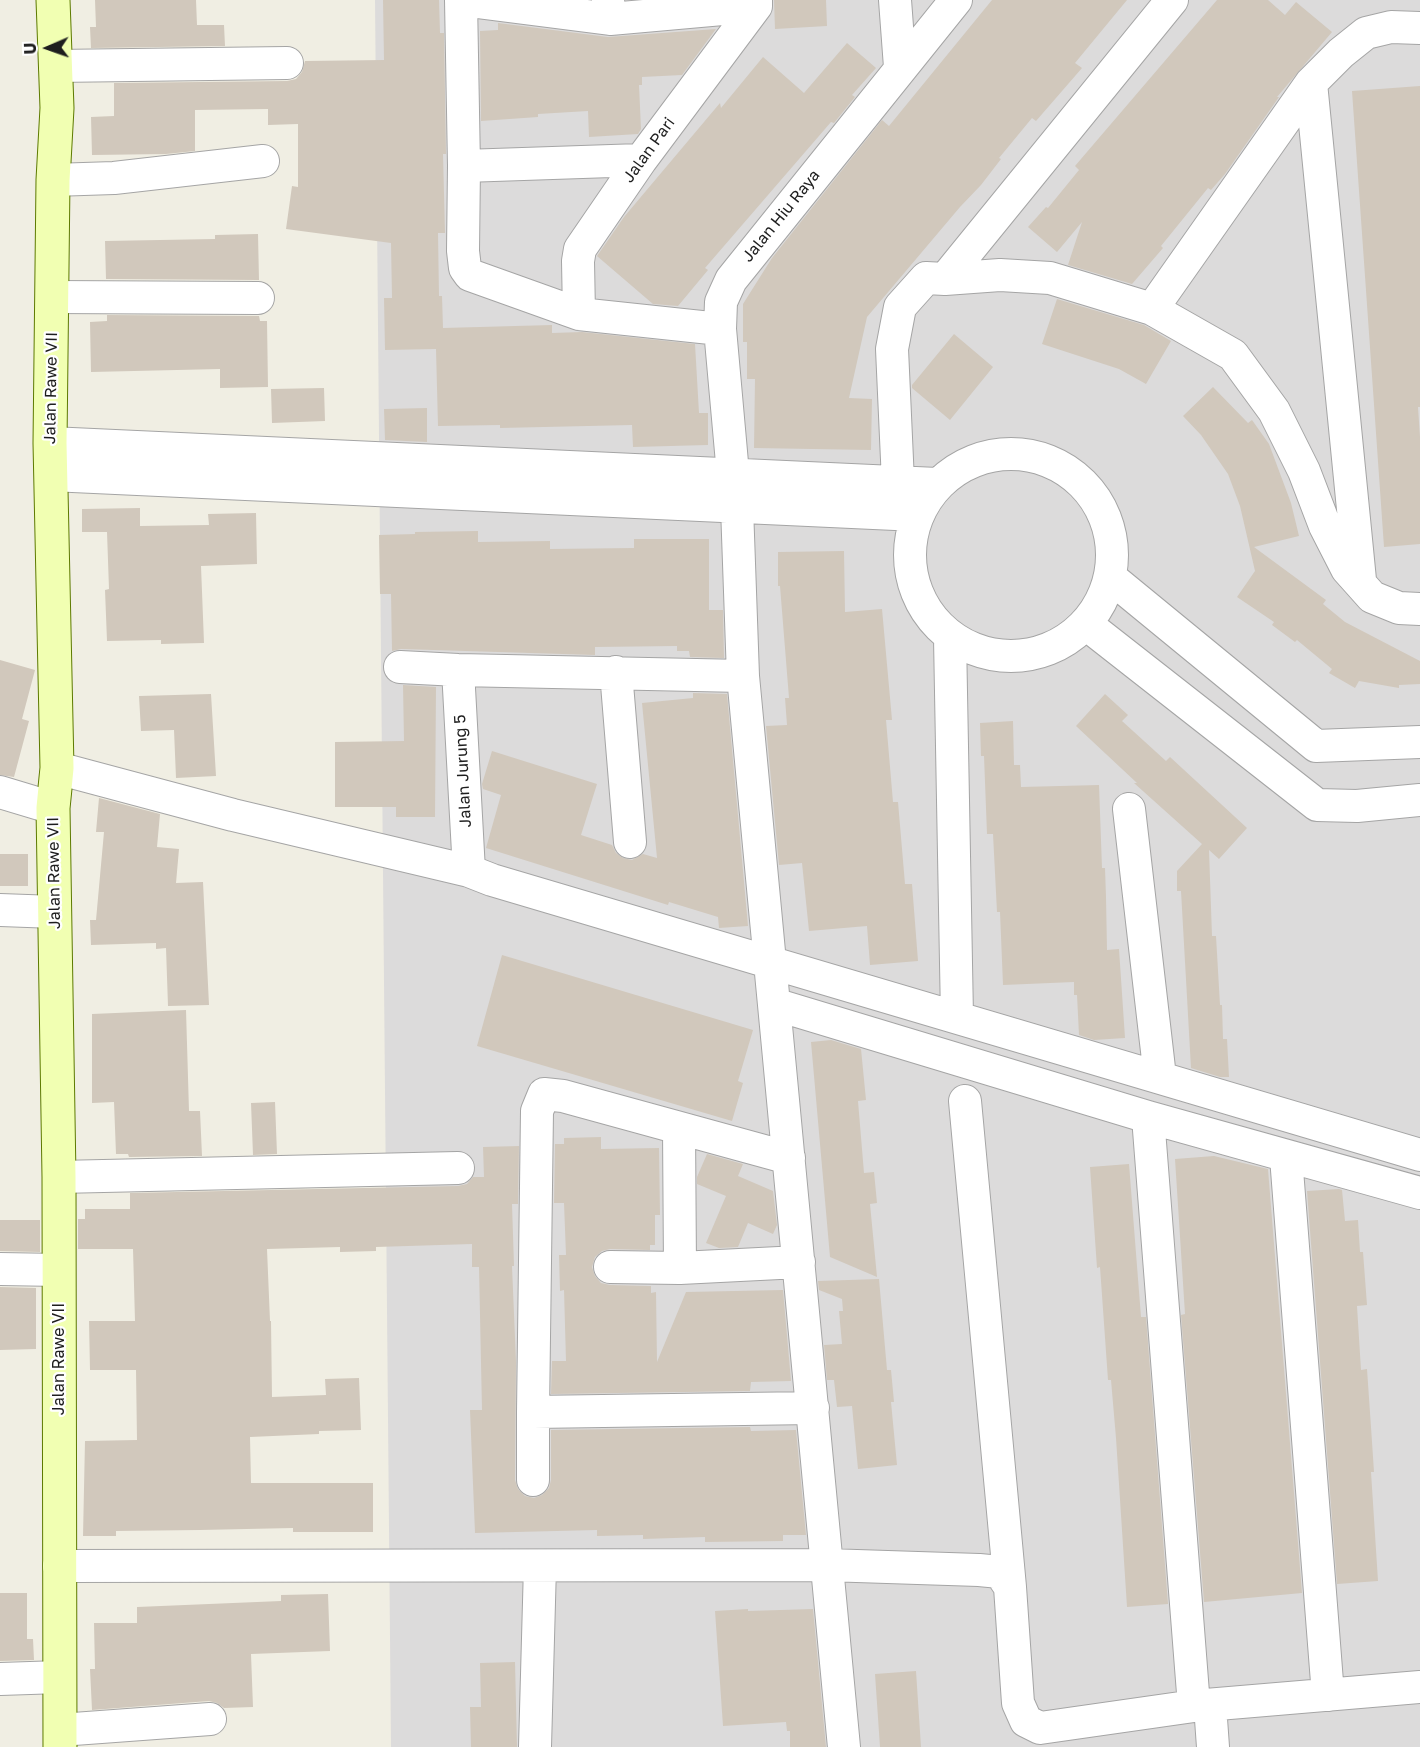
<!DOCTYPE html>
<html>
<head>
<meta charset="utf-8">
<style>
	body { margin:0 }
	#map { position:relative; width:1420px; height:1747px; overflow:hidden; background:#f0eee3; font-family:"Golos Text",sans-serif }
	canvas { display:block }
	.north { position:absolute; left:18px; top:18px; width:60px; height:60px; -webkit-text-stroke:4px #fff; paint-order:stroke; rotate:268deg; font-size:16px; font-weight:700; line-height:24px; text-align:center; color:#1e1e1e }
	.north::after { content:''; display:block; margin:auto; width:21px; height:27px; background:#1e1e1e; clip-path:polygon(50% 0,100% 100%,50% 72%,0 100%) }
</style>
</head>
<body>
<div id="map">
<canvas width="1420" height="1747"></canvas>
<div class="north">U</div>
</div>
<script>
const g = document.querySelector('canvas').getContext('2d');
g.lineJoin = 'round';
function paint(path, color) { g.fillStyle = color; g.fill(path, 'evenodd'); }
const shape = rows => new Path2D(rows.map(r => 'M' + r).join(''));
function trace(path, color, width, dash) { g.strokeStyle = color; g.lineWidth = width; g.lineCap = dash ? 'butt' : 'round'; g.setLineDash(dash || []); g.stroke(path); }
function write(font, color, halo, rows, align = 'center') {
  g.font = font + ' "Golos Text",sans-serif'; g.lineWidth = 4.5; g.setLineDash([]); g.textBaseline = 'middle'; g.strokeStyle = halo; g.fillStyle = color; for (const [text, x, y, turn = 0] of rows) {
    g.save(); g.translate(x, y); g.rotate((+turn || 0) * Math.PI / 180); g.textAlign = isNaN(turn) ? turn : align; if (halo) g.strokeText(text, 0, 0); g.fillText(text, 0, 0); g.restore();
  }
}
paint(shape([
	[375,0,1420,0,1420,1747,391,1747]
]), '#dcdbdb');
paint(shape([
	[95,0,196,0,197,25,224,25,225,46,91,48,90,27,96,27],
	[383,0,439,0,440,33,444,33,446,154,443,154,445,233,438,233,439,296,442,296,443,328,552,325,552,333,582,332,695,344,699,413,708,413,708,445,633,447,632,425,500,428,500,425,438,426,436,349,385,350,384,298,392,298,391,243,286,229,292,186,298,187,298,124,268,125,268,109,195,110,195,151,166,154,92,155,91,117,114,116,114,83,287,81,296,79,302,72,305,61,384,60],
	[774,0,826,0,827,26,775,29],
	[992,0,1127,0,1075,63,1082,68,1036,121,1032,118,999,158,1001,159,981,185,960,207,867,317,849,398,872,399,871,450,754,448,755,379,747,379,747,342,743,342,743,304,772,258,882,120,889,126],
	[1217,0,1268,0,1285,15,1296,2,1332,32,1277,97,1279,97,1225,174,1211,190,1208,188,1161,246,1163,248,1132,284,1068,265,1082,222,1057,252,1028,227,1046,207,1048,208,1079,170,1075,166],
	[498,23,608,37,716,29,682,75,642,77,642,85,639,85,641,129,638,134,589,137,588,111,538,114,538,117,481,121,480,31,498,30],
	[847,43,876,68,852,95,855,97,834,123,831,122,705,268,708,270,678,306,653,304,597,256,624,217,720,103,721,108,763,57,804,93],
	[1420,86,1420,407,1418,407,1420,437,1420,544,1384,547,1352,91],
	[258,234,259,280,106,279,105,241,215,239,215,235],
	[1057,299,1144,325,1171,341,1146,384,1119,369,1042,344],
	[107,315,259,316,260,321,267,321,268,387,220,388,220,369,91,372,90,322,107,321],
	[954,334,993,367,950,420,912,388,912,385],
	[1213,387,1248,423,1252,420,1269,444,1291,503,1299,536,1254,547,1326,600,1323,604,1345,622,1420,661,1420,684,1399,685,1399,688,1359,681,1355,688,1329,673,1332,669,1297,640,1295,642,1272,625,1274,622,1237,597,1255,571,1240,506,1228,474,1201,435,1183,416],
	[324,388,325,421,272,423,271,389],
	[427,408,427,442,385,440,384,409],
	[140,508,140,526,209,525,208,514,256,513,257,564,201,566,204,643,161,644,161,640,107,641,105,590,109,589,107,532,82,532,82,509],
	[478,531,478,542,550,541,550,549,634,548,634,539,709,539,709,610,723,610,724,658,690,657,689,651,677,651,677,646,595,647,595,655,401,649,392,651,391,594,380,594,379,535,415,534,415,532],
	[844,551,845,612,882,609,892,720,886,720,893,802,898,802,905,884,912,884,918,961,870,965,867,926,809,931,802,863,779,865,766,726,787,725,785,698,789,698,780,586,778,586,778,552],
	[0,660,35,670,22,719,29,721,14,777,0,775],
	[403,685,436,687,435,817,396,817,396,807,335,807,335,742,404,741],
	[693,693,727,694,748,926,719,928,718,917,669,902,668,905,486,848,501,795,483,789,482,784,492,751,597,784,581,835,612,845,616,853,623,858,632,860,643,854,657,858,642,703,693,698],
	[211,694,216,776,176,778,174,730,141,731,139,696],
	[1105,694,1128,715,1122,721,1166,761,1170,757,1247,828,1219,859,1209,850,1212,936,1216,936,1220,1005,1222,1005,1223,1039,1227,1039,1229,1077,1220,1077,1191,1068,1181,891,1177,891,1177,871,1202,844,1134,783,1137,783,1076,726],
	[1013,721,1014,765,1020,765,1021,787,1099,785,1102,868,1105,868,1106,897,1107,950,1119,949,1125,1038,1094,1040,1079,1035,1077,995,1074,995,1074,982,1003,985,1000,912,997,912,993,834,987,834,984,756,981,756,980,723],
	[99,798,160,814,157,847,179,849,176,883,203,882,209,1005,168,1006,166,948,156,949,156,943,91,945,90,920,96,920,104,832,96,832],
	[0,854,28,854,28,886,0,886],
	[502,955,753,1030,738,1081,743,1083,732,1121,477,1046],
	[186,1010,189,1111,200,1111,202,1156,129,1157,128,1154,116,1154,114,1102,92,1103,92,1014],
	[831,1040,861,1049,866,1100,858,1101,864,1173,874,1172,877,1203,870,1204,877,1277,830,1257,811,1042],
	[275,1102,277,1154,253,1155,251,1103],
	[601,1137,601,1149,659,1148,660,1215,655,1215,655,1245,650,1245,650,1250,610,1249,602,1251,595,1257,592,1267,595,1276,601,1283,610,1285,651,1286,651,1293,656,1292,657,1362,686,1292,783,1290,791,1381,751,1382,750,1391,551,1394,552,1361,566,1361,564,1290,560,1291,559,1255,566,1255,564,1203,554,1203,555,1144,564,1144,564,1138],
	[519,1146,518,1204,512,1204,514,1266,512,1266,516,1362,515,1480,518,1489,525,1496,534,1498,542,1495,549,1488,551,1480,551,1430,750,1427,751,1431,796,1430,806,1535,783,1535,783,1541,705,1542,705,1537,643,1539,643,1535,597,1536,597,1530,475,1533,470,1410,482,1410,479,1267,472,1267,472,1244,376,1247,376,1251,340,1252,340,1247,267,1249,270,1321,271,1321,272,1397,326,1395,325,1379,359,1378,361,1430,319,1431,319,1434,250,1437,251,1483,373,1483,373,1532,293,1532,293,1528,200,1530,116,1531,116,1536,83,1536,85,1441,137,1440,136,1370,90,1370,89,1321,135,1321,133,1249,78,1249,78,1219,85,1219,85,1209,130,1209,130,1193,458,1186,467,1184,473,1177,484,1177,483,1147],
	[707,1154,743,1164,738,1176,773,1191,777,1225,773,1234,748,1223,738,1247,719,1248,706,1243,726,1196,697,1184,697,1177],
	[1214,1156,1268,1169,1302,1593,1204,1602,1181,1315,1185,1314,1175,1159],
	[1129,1164,1141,1317,1146,1317,1168,1604,1127,1607,1116,1438,1111,1380,1108,1380,1100,1267,1097,1268,1090,1167],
	[1339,1189,1342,1190,1345,1221,1358,1220,1360,1252,1363,1252,1367,1305,1357,1306,1361,1370,1367,1369,1371,1427,1374,1472,1371,1472,1378,1581,1337,1584,1307,1191],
	[0,1220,40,1220,40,1252,0,1251],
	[879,1279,887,1370,891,1370,894,1402,891,1402,897,1465,858,1469,852,1406,837,1407,834,1380,827,1380,824,1345,842,1344,839,1311,843,1311,842,1299,819,1290,818,1281],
	[0,1287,36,1288,36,1349,0,1350],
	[0,1593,27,1593,27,1639,33,1639,34,1660,0,1661],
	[328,1594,330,1651,251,1654,253,1707,224,1708,217,1703,209,1701,92,1710,90,1669,95,1669,94,1623,137,1623,137,1607,281,1601,281,1595],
	[748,1609,748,1611,813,1609,826,1747,790,1747,790,1731,787,1731,786,1722,723,1726,715,1611],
	[515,1662,517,1747,471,1747,470,1707,481,1707,480,1663],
	[916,1671,921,1747,880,1747,875,1674]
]), '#d1c8bc');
const street = shape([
	[461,0,464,166,463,251,465,268,470,275,579,314,720,329],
	[461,0,610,19,608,0],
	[895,0,900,67],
	[610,19,756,6],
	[55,66,287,63],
	[1311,83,1360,580],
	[464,166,641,160],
	[53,180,114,178,263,161],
	[945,279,1000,275,1050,278,1152,309,1233,355,1274,411,1304,471,1325,526,1347,569,1372,597,1399,608,1420,609],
	[52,297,258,298],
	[1152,309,1311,83,1341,53,1366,33,1391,27,1420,28],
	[579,314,578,261,580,249,641,160,756,6,756,0],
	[50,443,937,484],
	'910 555a101 101 0 1 1 202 0a101 101 0 1 1-202 0Z',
	[733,474,720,329,721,302,731,280,956,0],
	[51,475,917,515],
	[898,482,892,349,900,307,926,278,945,279,1172,0],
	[737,507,743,676,844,1747],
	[1110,577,1316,746,1420,742],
	[1086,624,1317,805,1357,806,1420,800],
	[950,638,957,1017],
	[400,667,458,670,743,676],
	[458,670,469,871],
	[616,672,630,842],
	[57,768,233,815,469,871,492,880,1420,1155],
	[0,792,53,808],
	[1129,809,1160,1077],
	[0,910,55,912],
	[774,1004,1148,1117,1420,1193],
	[965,1101,1010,1587],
	[1148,1117,1194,1706],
	[679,1129,680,1268],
	[1286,1157,1328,1695],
	[789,1158,563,1096,544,1094,537,1111,533,1412,813,1408],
	[59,1177,458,1168],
	[610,1267,680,1268,799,1262],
	[0,1269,59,1270],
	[533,1480,533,1412],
	[59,1566,826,1565,979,1570,1000,1572,1010,1587,1018,1703,1026,1721,1040,1728,1194,1706,1420,1687],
	[0,1679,60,1677],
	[1210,1705,1213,1747],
	[60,1730,210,1719],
	[535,1747,540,1566]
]);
const secondary = shape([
	[53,0,57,108,53,180,50,443,57,768,53,808,59,1177,60,1747]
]);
trace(street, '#a5a5a5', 34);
trace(secondary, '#5d7a00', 35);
trace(street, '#fff', 32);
trace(secondary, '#f1ffb2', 33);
write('16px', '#1e1e1e', '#fff', [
	["Jalan Pari",649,150,-54],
	["Jalan Hiu Raya",781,216,-51],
	["Jalan Rawe VII",51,388,-89],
	["Jalan Jurung 5",463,771,-93],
	["Jalan Rawe VII",54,873,-91],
	["Jalan Rawe VII",59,1359,-90]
]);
</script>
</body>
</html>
